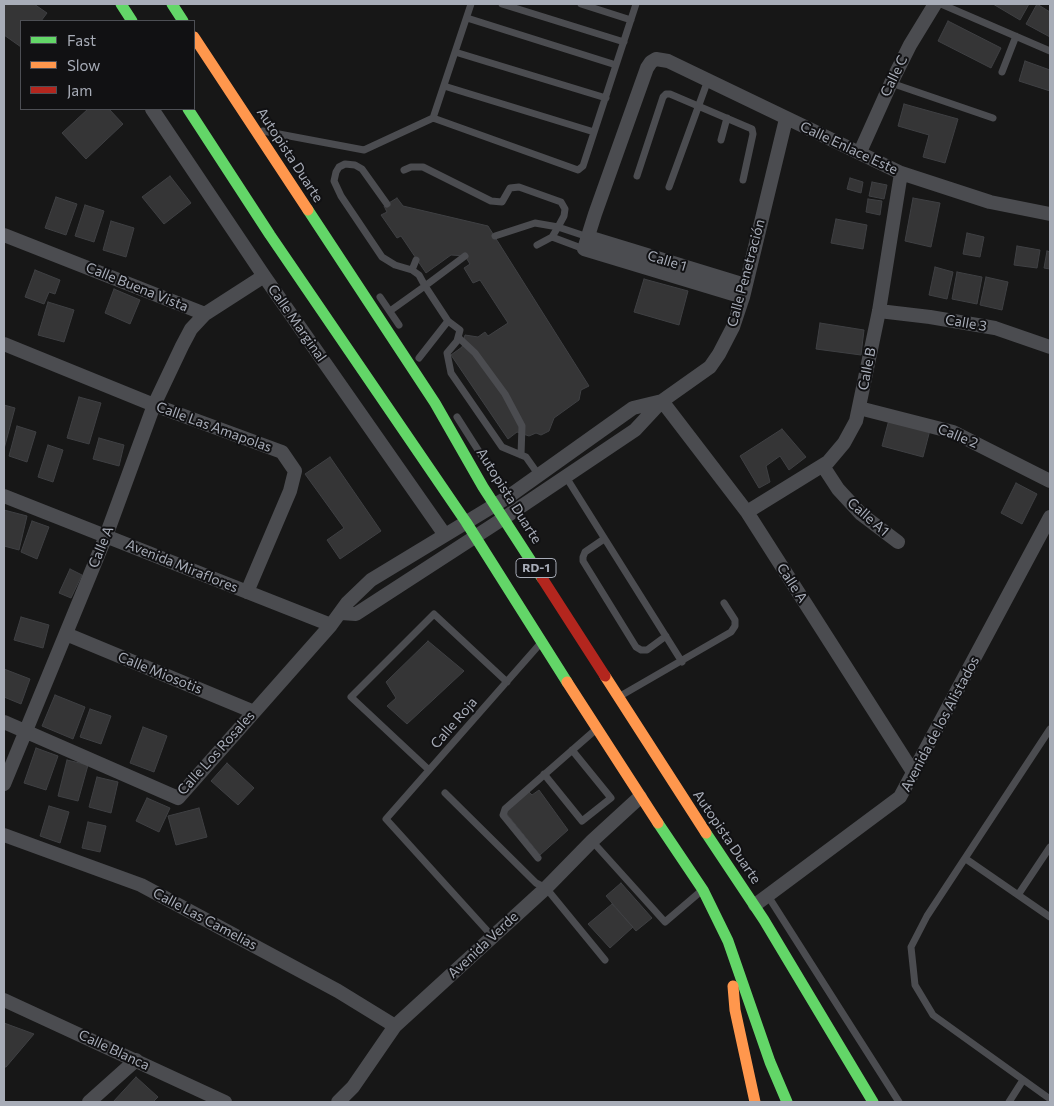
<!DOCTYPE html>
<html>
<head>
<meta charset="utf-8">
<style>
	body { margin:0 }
	#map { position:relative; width:1054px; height:1106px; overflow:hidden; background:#171717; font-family:Commissioner,sans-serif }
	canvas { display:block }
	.frame { position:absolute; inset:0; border:5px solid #a8adb8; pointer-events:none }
	.legend { position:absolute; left:20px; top:20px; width:175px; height:90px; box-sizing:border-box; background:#111113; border:1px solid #4d4f55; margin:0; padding:6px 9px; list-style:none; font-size:15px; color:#a8adb8 }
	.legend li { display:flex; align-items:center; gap:10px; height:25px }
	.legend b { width:25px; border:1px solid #4d4f55 }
</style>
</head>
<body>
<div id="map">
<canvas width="1054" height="1106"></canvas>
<div class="frame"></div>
<ul class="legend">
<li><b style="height:6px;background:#63d668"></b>Fast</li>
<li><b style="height:6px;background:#ff974d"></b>Slow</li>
<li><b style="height:6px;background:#b3261e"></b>Jam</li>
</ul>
</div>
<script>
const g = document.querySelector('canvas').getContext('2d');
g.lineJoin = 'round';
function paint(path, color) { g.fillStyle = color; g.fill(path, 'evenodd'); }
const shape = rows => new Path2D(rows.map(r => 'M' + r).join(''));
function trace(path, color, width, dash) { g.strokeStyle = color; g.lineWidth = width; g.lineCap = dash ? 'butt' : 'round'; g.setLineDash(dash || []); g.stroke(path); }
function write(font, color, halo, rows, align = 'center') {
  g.font = font + ' Commissioner,sans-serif'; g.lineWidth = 4; g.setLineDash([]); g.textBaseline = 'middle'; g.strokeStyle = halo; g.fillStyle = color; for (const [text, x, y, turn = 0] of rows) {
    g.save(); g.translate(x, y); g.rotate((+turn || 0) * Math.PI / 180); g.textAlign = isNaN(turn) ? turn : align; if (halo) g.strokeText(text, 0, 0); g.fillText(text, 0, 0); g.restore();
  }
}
const building = shape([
	[4,4,34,4,47,13,41,21,21,21,21,47,4,35,4,4],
	[993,4,1029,4,1020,20,993,4],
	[1037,4,1050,12,1050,37,1026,24,1037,4],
	[948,21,1001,48,991,68,938,41,948,21],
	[1025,61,1050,70,1050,91,1019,81,1025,61],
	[904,104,958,119,945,163,923,157,929,135,898,126,904,104],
	[88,109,109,109,123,124,86,159,62,133,88,109],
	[170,176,191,203,164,224,142,197,170,176],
	[850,178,863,182,861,193,847,189,850,178],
	[872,182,887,185,884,199,869,196,872,182],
	[56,197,77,204,66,235,45,228,56,197],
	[397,198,403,206,488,226,589,386,581,390,579,400,554,418,549,431,541,435,536,433,529,436,517,432,508,439,451,355,462,347,465,335,478,337,485,332,488,336,508,323,480,280,473,283,464,268,470,264,465,256,451,255,426,273,401,236,397,238,381,215,387,212,384,206,397,198],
	[913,198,940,203,931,247,905,241,913,198],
	[868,199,882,201,880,215,866,212,868,199],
	[85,205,104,211,94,242,75,236,85,205],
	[836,219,867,225,863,249,831,243,836,219],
	[111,221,134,228,126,257,103,250,111,221],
	[967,233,984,237,980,257,963,254,967,233],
	[1017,246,1040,250,1037,268,1014,265,1017,246],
	[1047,251,1050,252,1050,269,1044,268,1047,251],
	[935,267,953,272,947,299,929,295,935,267],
	[35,270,60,280,55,294,49,292,44,304,25,297,35,270],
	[957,272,982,277,977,304,952,299,957,272],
	[986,277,1008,282,1002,310,980,305,986,277],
	[644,279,688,291,679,325,634,312,644,279],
	[114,289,140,300,130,324,105,313,114,289],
	[48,302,74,310,64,342,38,335,48,302],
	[820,323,864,330,861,355,816,349,820,323],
	[79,397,101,403,89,444,67,438,79,397],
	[4,405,15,408,4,449,4,405],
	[890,416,931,426,923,457,882,446,890,416],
	[17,426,36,432,27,462,9,456,17,426],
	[782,429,806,457,789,470,780,456,766,466,770,482,759,488,740,456,782,429],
	[99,438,124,445,119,466,93,459,99,438],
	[48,445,63,450,53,482,38,477,48,445],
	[330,457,381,531,340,559,327,540,344,528,305,474,330,457],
	[1016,483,1037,494,1022,524,1001,513,1016,483],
	[4,510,27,516,19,550,4,546,4,510],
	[32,521,49,527,37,559,21,552,32,521],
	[70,569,82,575,71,598,59,593,70,569],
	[21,617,49,625,43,648,14,640,21,617],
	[428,641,464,671,407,724,387,706,396,698,386,682,428,641],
	[4,669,30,679,21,704,4,697,4,669],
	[55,695,85,707,73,739,42,726,55,695],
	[90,709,111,716,101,744,80,737,90,709],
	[143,727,167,736,154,772,130,763,143,727],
	[36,748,58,756,46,790,24,783,36,748],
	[67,760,88,765,78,801,58,796,67,760],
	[227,763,254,788,238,805,211,781,227,763],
	[97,777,118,782,111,813,89,807,97,777],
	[526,789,532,795,539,790,568,830,540,855,507,814,508,805,526,789],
	[147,798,170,808,159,832,136,821,147,798],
	[49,806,69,812,60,843,40,836,49,806],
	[199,808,207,837,176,845,168,816,199,808],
	[88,822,106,826,100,852,82,848,88,822],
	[621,883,652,918,636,931,606,896,621,883],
	[612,904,633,927,610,948,588,924,612,904],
	[4,1023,34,1034,6,1067,4,1067,4,1023],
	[136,1077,158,1097,153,1102,113,1102,136,1077]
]);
paint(building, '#353536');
trace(building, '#3f4043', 1);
trace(shape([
	[502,4,624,42],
	[581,4,631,20],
	[941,4,1050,51],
	[467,18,616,65],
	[455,52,606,98],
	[1002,72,1016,36],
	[891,83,993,118],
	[444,86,594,132],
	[433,118,578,170,583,166,636,4],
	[263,131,364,150,433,118,471,4],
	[721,140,727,118],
	[404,170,411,167,423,167,491,201,502,202,510,188,519,187,561,202,565,209,564,216,558,227,552,237,537,245],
	[637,176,663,97,666,94,670,94,752,129,753,134,743,180],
	[669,187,708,80],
	[387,204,362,169,355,165,345,164,339,167,336,172,334,181,341,196,382,257,395,265,412,270,416,260],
	[495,236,535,223,558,227,588,237],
	[552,237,584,249],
	[412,270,419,275,425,286,465,256],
	[380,297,399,325],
	[390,311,425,286,448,321,419,358],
	[448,321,460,330,457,341,447,353,451,373,502,447,526,457,538,474],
	[459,338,475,353,505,394,522,426,521,455],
	[457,417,508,497],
	[566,477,682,662],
	[604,539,585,552,583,557,583,561,636,647,641,650,647,650,666,636],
	[622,695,731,632,735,626,735,620,724,603],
	[1050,729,927,916,911,947,915,985,933,1015,1050,1099],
	[429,770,351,697,434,614,507,682],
	[544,774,582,821,611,798,572,750],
	[445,793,536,883,546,888,605,960],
	[592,841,665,922,700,892],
	[538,858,503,815,505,809,593,732],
	[966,859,1050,917],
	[1018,895,1050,847],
	[768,896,899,1102],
	[492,936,386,819,539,645],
	[1009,1102,1023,1080]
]), '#4b4c50', 7);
trace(shape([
	[152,109,264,276,445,535],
	[860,152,891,83,910,45,935,4],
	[4,235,205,314,264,276],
	[588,237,745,285],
	[743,297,584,249,595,214,647,68,651,62,656,59,668,61,901,173,990,202,1050,214],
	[879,311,930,317,995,328,1050,347],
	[4,344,154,405,282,452,295,471,290,491,247,592],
	[662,401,747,512,913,772],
	[859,408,953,432,1050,481],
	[823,466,838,489,861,514,898,542],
	[4,496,331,625],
	[747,512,828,462,844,443,856,421,879,311,901,173],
	[341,613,356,614,504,518,635,430,662,401,710,367,719,354,733,327,743,297,786,119],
	[66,634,254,712],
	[4,722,178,798,331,625,347,603,371,580,508,497,633,408,662,401],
	[4,784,106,536,154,405,182,346,191,329,205,314],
	[4,835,141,885,338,991,395,1026],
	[755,905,900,797,1050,517],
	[4,1000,225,1102],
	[89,1102,136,1060],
	[338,1102,353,1087,395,1026,546,888,592,841,640,797]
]), '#4b4c50', 14);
trace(shape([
	[121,4,132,21],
	[172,4,183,21],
	[188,109,270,235,466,522,567,682],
	[308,210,435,403,483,487,542,578],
	[658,823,703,890,728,941,770,1062,787,1102],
	[706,833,764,920,873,1102]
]), '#63d668', 11);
trace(shape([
	[194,37,308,210],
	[605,676,706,833],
	[567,682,658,823],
	[733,986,735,1010,755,1102]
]), '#ff974d', 11);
trace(shape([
	[542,578,605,676]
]), '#b3261e', 11);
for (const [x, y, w] of [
	[536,568,40]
]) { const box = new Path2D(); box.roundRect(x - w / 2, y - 9.5, w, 19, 4); g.fillStyle = '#111113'; g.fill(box); trace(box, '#a8adb8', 1); }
write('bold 12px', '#a8adb8', null, [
	["RD-1",536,568]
]);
write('14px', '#a8adb8', '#111113', [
	["Calle C",894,76,-64],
	["Calle Enlace Este",849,148,25],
	["Autopista Duarte",290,155,57],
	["Calle 1",667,261,17],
	["Calle Penetración",746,273,-75],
	["Calle Buena Vista",137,287,22],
	["Calle Marginal",297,323,55],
	["Calle 3",966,323,10],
	["Calle B",867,369,-79],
	["Calle Las Amapolas",214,427,20],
	["Calle 2",958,436,22],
	["Autopista Duarte",509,496,58],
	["Calle A1",868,517,41],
	["Calle A",101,547,-68],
	["Avenida Miraflores",182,566,22],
	["Calle A",792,583,57],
	["Calle Miosotis",160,673,22],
	["Calle Roja",454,723,-49],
	["Avenida de los Alistados",940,724,-62],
	["Calle Los Rosales",216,753,-48],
	["Autopista Duarte",727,837,56],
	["Calle Las Camelias",205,919,28],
	["Avenida Verde",483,945,-43],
	["Calle Blanca",114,1050,25]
]);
</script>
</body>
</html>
